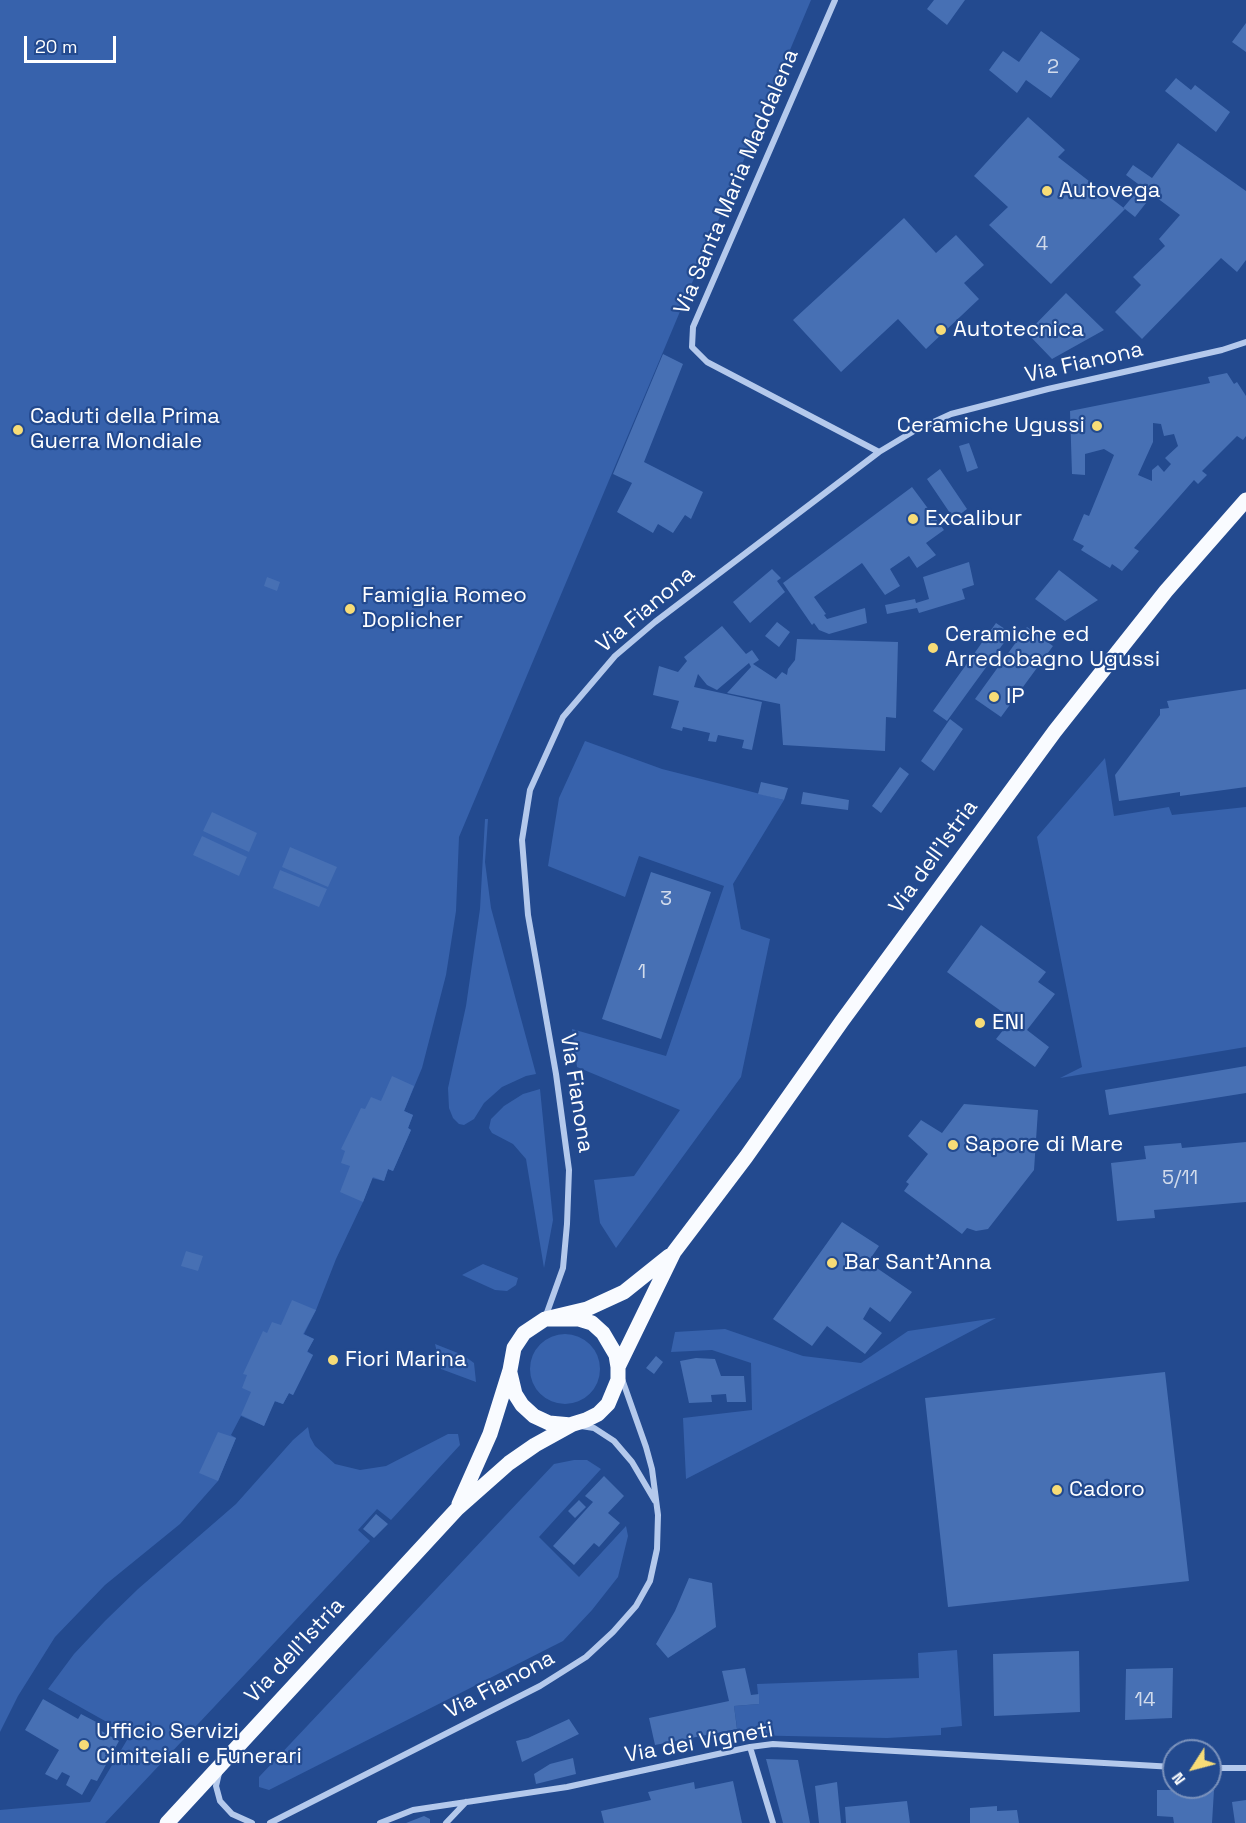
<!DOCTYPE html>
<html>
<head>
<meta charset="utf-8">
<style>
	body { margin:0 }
	#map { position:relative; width:1246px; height:1823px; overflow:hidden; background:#234a8f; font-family:"Space Grotesk",sans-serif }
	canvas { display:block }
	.north { position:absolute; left:1162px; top:1739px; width:60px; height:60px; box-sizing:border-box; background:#234a8f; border:2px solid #7b92bc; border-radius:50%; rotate:234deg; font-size:16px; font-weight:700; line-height:24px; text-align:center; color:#fff }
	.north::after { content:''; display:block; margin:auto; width:21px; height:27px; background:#f7dc77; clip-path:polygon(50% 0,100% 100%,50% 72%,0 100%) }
	.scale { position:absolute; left:24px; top:36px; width:92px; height:27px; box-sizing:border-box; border:3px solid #fff; border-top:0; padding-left:8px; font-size:18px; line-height:21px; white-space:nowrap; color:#fff; -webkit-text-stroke:4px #234a8f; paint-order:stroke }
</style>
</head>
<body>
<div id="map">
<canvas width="1246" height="1823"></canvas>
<div class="north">N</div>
<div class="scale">20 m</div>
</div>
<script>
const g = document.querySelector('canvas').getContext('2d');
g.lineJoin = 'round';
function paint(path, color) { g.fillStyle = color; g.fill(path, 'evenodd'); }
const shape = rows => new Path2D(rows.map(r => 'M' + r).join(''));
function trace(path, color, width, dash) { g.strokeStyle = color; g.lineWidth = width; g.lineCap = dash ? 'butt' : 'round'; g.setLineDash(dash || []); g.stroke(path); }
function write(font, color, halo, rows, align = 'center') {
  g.font = font + ' "Space Grotesk",sans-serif'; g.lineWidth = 4.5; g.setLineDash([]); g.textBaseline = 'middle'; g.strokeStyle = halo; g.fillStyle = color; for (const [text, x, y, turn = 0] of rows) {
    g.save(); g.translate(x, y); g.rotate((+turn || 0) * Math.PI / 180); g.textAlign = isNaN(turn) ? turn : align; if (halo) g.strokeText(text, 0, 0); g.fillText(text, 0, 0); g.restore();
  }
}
paint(shape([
	[0,0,811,0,459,837,456,911,446,975,422,1068,404,1111,413,1115,408,1128,411,1130,393,1171,388,1169,384,1181,372,1178,363,1202,336,1259,316,1310,304,1334,314,1339,307,1351,313,1355,293,1395,289,1393,283,1404,274,1401,264,1426,241,1416,231,1435,236,1438,218,1481,180,1524,105,1585,55,1637,18,1696,0,1732],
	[585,741,662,769,784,800,733,884,741,929,770,939,741,1077,616,1248,600,1223,594,1180,634,1176,680,1110,577,1067,572,1029,666,1056,724,886,639,856,625,897,548,866,559,798],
	[1105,758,1114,816,1169,807,1172,815,1246,807,1246,1047,1060,1078,1082,1067,1037,837],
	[485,819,488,819,485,862,491,908,536,1074,526,1076,502,1087,484,1103,474,1119,464,1125,459,1124,453,1118,449,1108,448,1088,466,1006,480,909],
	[540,1089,553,1220,544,1268,526,1159,513,1144,492,1133,489,1128,491,1119,504,1106,523,1094],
	[483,1264,518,1278,516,1285,507,1291,495,1290,462,1275],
	[996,1318,892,1373,686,1479,683,1418,752,1410,751,1363,712,1350,671,1352,675,1332,725,1329,803,1356,861,1363,908,1331],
	'530 1369a35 35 0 1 1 70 0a35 35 0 1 1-70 0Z',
	[435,1344,463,1355,474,1363,476,1382,441,1369],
	[308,1427,310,1437,315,1446,335,1464,360,1470,386,1466,448,1434,458,1434,460,1445,391,1520,377,1509,358,1530,370,1541,105,1823,0,1823,0,1810,90,1802,130,1735,48,1689,74,1654,105,1621,138,1589,236,1504,293,1440],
	[574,1460,587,1460,601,1469,539,1537,579,1577,626,1526,628,1536,618,1577,592,1610,563,1641,269,1790,259,1787,259,1777,554,1464],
	[957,1650,962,1726,941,1728,941,1735,887,1738,738,1735,734,1706,759,1704,757,1684,919,1678,918,1653]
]), '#3762ac');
paint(shape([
	[934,0,965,0,947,25,927,9],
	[1246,23,1246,52,1232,42],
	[1041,31,1080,59,1051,98,1026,80,1017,93,989,70,1003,51,1019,62],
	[1176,78,1191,90,1195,85,1230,112,1216,132,1165,91],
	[1028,117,1065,150,1058,157,1125,209,1123,208,1134,195,1146,203,1135,217,1125,209,1051,284,989,225,1008,207,974,176],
	[1178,143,1246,191,1246,260,1237,272,1221,258,1142,339,1115,312,1141,285,1133,277,1165,246,1159,239,1180,215,1126,175,1133,165,1152,178],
	[904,218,936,253,956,235,984,265,964,283,979,299,926,349,898,319,841,372,793,320],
	[1066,293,1104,330,1052,359,1027,333],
	[663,354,683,364,644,462,703,492,691,519,685,515,673,533,658,524,653,533,617,512,632,483,613,474],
	[1227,373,1234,384,1237,382,1246,396,1246,436,1243,440,1237,436,1202,471,1207,475,1198,484,1194,480,1134,548,1139,551,1122,571,1112,564,1110,568,1081,550,1084,546,1073,540,1084,514,1089,516,1114,455,1104,449,1085,454,1085,475,1072,474,1070,411,1210,383,1208,377],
	[1153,423,1161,424,1164,436,1174,434,1178,446,1165,458,1171,464,1164,472,1158,465,1152,470,1152,481,1138,475,1153,442],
	[969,443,978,468,967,472,959,446],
	[940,469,967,509,954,519,927,479],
	[912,487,944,530,926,543,936,555,917,568,909,556,890,569,900,586,885,595,862,563,814,597,826,614,824,615,827,619,865,608,867,623,829,634,819,630,814,623,812,625,783,583],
	[969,562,974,585,962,589,965,599,919,613,917,608,887,614,885,605,915,599,916,603,929,599,923,577],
	[772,569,781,578,777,581,785,592,750,623,733,602],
	[1059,570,1098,600,1065,621,1035,599],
	[267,577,280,582,277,591,264,586],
	[777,622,790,632,779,647,765,636],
	[996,623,1011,633,947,721,933,711],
	[722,626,746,654,752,650,759,660,753,664,776,679,782,672,787,675,788,669,795,660,797,639,898,642,896,718,886,717,885,751,783,745,780,704,727,693,751,667,749,663,717,690,707,685,698,674,694,687,762,702,752,750,742,748,744,740,718,735,716,742,708,741,710,733,683,727,682,731,671,728,679,701,653,695,659,666,678,672,687,661,684,657],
	[1027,627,1053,646,1001,717,975,699],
	[1246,689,1246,787,1180,796,1180,792,1119,801,1115,775,1160,715,1160,709,1169,708,1167,701],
	[950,719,963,729,934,771,921,761],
	[900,767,909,774,881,813,872,806],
	[761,782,788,788,784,800,758,794],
	[803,792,849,800,848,810,801,804],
	[212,812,257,833,249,852,203,831],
	[202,836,247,857,239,876,193,855],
	[290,847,337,867,328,887,282,867],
	[280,870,327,889,319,907,273,888],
	[651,872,711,892,661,1039,602,1019],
	[981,925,1046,972,1038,982,1055,994,1027,1030,1049,1047,1035,1067,996,1039,1012,1019,947,972],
	[1246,1066,1246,1093,1109,1115,1105,1090],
	[392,1076,414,1086,404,1111,413,1115,408,1128,411,1130,393,1171,388,1169,384,1181,373,1177,363,1202,340,1192,350,1166,341,1163,345,1151,341,1149,361,1108,365,1109,371,1097,381,1101],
	[964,1104,1038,1110,1034,1170,988,1229,976,1231,967,1228,962,1234,904,1191,909,1184,906,1182,928,1154,908,1136,921,1120,942,1133],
	[1246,1142,1246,1202,1154,1210,1155,1218,1117,1221,1111,1163,1146,1159,1144,1146,1181,1143,1182,1148],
	[842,1222,879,1246,868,1262,912,1292,890,1322,870,1307,863,1319,882,1333,865,1354,827,1326,812,1346,773,1319],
	[186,1251,203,1256,198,1271,181,1266],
	[292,1300,316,1310,303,1334,314,1339,307,1352,313,1355,293,1395,289,1393,283,1404,275,1401,264,1426,241,1415,251,1392,242,1388,247,1375,243,1374,263,1331,267,1333,272,1322,281,1325],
	[656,1356,663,1362,654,1374,646,1368],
	[696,1358,715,1359,721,1376,744,1376,746,1402,727,1402,726,1394,711,1395,712,1402,689,1403,680,1361],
	[1165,1372,1189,1581,948,1607,925,1398],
	[218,1432,236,1438,218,1481,199,1473],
	[604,1476,624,1496,608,1513,620,1523,599,1547,594,1543,574,1565,553,1546,593,1502,585,1496],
	[579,1500,586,1507,575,1518,568,1511],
	[376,1514,388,1524,374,1538,363,1529],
	[689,1578,712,1583,716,1627,668,1658,656,1644,675,1611],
	[1079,1651,1080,1712,994,1716,993,1654],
	[745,1668,751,1695,759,1694,759,1704,734,1706,737,1729,655,1745,649,1718,729,1701,722,1671],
	[1173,1668,1172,1718,1125,1720,1126,1669],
	[43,1699,78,1719,81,1714,100,1724,98,1729,119,1741,97,1781,91,1779,82,1795,66,1785,70,1776,62,1772,57,1780,45,1774,59,1750,25,1730],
	[569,1719,579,1734,522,1762,516,1741,528,1738],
	[573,1758,576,1774,536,1784,534,1774,550,1764],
	[766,1759,798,1760,810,1823,783,1823],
	[733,1781,742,1823,604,1823,601,1811,651,1800,648,1792,694,1782,695,1789],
	[837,1782,841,1823,819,1823,815,1786],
	[1157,1790,1214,1790,1212,1823,1174,1823,1173,1817,1157,1816],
	[1246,1800,1246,1823,1235,1823,1232,1802],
	[907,1801,910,1823,846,1823,845,1807],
	[997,1806,997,1811,1017,1810,1019,1823,970,1823,970,1808],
	[424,1816,430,1819,430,1823,406,1823]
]), '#4770b4');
trace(shape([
	[835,0,693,327,692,347,707,362,879,452],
	[545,1318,563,1268,567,1224,569,1170,556,1074,528,915,522,840,530,790,563,717,615,656,655,622,879,452,914,431,951,414,1048,389,1222,350,1246,342],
	[581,1426,594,1428,614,1441,632,1462,655,1501],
	[750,1747,773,1823],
	[1210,1768,1246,1768],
	[219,1773,216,1786,220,1801,232,1814,252,1823],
	[270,1823,540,1686,586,1657,613,1632,636,1606,650,1581,657,1549,658,1515,652,1469,646,1447,622,1379],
	[380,1823,413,1810,567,1787,750,1747,773,1744,1174,1767],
	[446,1823,466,1802]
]), '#b4c9ec', 6);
trace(shape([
	[618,1367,674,1252,746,1157,842,1021,1055,731,1166,591,1246,500],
	[510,1373,515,1394,522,1405,534,1416,549,1423,571,1425],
	[459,1504,490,1434,510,1370,514,1348,524,1333,545,1319,587,1309,624,1292,669,1256],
	[167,1823,457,1509,509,1463,535,1445,573,1424,586,1420,598,1414,608,1404,618,1380,618,1367,616,1355,603,1333,592,1323,579,1319,545,1319]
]), '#f9fbff', 15);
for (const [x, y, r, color] of [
	[1047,191,6,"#f7dc77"],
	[941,330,6,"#f7dc77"],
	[1097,426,6,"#f7dc77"],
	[18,430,6,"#f7dc77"],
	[913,519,6,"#f7dc77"],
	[350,609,6,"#f7dc77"],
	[933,648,6,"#f7dc77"],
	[994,697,6,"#f7dc77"],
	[980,1023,6,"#f7dc77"],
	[953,1145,6,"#f7dc77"],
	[832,1263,6,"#f7dc77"],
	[333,1360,6,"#f7dc77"],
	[1057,1490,6,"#f7dc77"],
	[84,1745,6,"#f7dc77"]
]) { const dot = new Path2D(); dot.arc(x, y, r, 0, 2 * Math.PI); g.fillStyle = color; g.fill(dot); trace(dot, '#234a8f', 2); }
write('20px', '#d1dbec', null, [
	["2",1053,68],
	["4",1042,245],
	["3",666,900],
	["1",642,973],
	["5/11",1180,1179],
	["14",1145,1701]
]);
write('22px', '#fff', '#234a8f', [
	["Via Santa Maria Maddalena",737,182,-67],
	["Via Fianona",1084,363,-13],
	["Via Fianona",646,610,-40],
	["Via dell'Istria",934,857,-54],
	["Via Fianona",576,1093,81],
	["Via dell'Istria",295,1651,-47],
	["Via Fianona",500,1685,-28],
	["Via dei Vigneti",699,1743,-10]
]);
write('22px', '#fff', '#234a8f', [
	["Autovega",1059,191],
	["Autotecnica",953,330],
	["Caduti della Prima",30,417],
	["Guerra Mondiale",30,442],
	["Ceramiche Ugussi",1085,426,"right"],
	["Excalibur",925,519],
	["Famiglia Romeo",362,596],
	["Doplicher",362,621],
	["Ceramiche ed",945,635],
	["Arredobagno Ugussi",945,660],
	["IP",1006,697],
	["ENI",992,1023],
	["Sapore di Mare",965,1145],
	["Bar Sant'Anna",844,1263],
	["Fiori Marina",345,1360],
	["Cadoro",1069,1490],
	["Ufficio Servizi",96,1732],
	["Cimiteiali e Funerari",96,1757]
], 'left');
</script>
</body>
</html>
